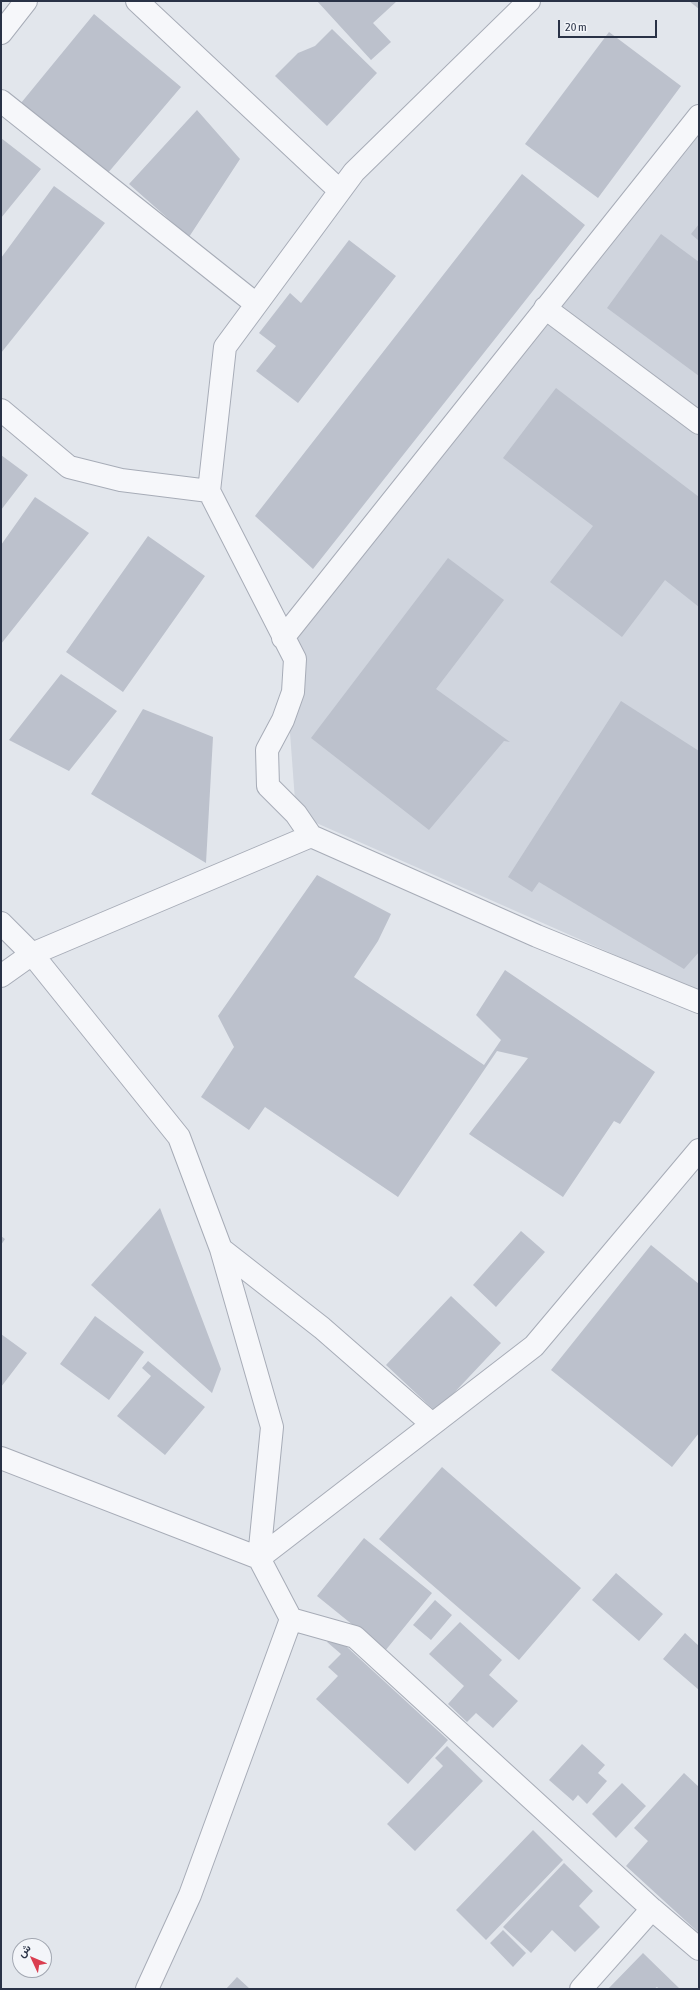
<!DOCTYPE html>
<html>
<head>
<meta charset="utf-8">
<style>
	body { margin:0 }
	#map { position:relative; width:700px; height:1990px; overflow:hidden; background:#e2e6ec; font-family:"Asap Condensed",Vazirmatn,sans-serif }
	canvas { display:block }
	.frame { position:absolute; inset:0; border:2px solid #293246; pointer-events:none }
	.north { position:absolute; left:12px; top:1938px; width:40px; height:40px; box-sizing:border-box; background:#f3f5f9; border:1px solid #a2a7b1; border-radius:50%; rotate:314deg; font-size:11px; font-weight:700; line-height:16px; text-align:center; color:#293246 }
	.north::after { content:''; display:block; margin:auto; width:14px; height:18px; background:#da3e50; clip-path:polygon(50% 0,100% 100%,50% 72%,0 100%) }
	.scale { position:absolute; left:558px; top:20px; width:99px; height:18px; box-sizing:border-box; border:2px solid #293246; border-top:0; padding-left:5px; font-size:12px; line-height:14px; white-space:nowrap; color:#293246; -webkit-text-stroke:3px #f3f5f9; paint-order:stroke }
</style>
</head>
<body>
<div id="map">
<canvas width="700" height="1990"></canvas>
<div class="frame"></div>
<div class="north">ش</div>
<div class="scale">20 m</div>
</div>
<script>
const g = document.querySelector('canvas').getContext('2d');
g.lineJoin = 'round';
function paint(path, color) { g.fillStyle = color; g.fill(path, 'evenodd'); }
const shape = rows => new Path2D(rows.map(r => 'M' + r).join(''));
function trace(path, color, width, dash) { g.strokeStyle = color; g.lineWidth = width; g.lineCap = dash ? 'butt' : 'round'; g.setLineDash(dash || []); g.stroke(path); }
paint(shape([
	[699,116,699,992,296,814,283,638]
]), '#d0d5de');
paint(shape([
	[317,1,397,1,373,23,391,42,371,60],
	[689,1,699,1,699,9],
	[94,14,181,87,107,174,21,103],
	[332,29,377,73,327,126,275,76,298,53,315,46],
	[609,32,681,86,598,198,525,144],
	[197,110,240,159,189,237,129,184],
	[1,138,41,169,1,218],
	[522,174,585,225,313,569,255,516],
	[54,186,105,223,1,353,1,258],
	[699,224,699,241,691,234],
	[661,234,699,262,699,376,607,308],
	[349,240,396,276,298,403,256,371,276,346,259,333,290,293,301,303],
	[556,388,699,497,699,607,665,580,622,637,550,582,593,526,503,458],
	[1,455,28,475,1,510],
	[35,497,89,533,1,644,1,545],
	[148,536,205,576,123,692,66,652],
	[448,558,504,600,436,689,510,742,504,741,429,830,311,738],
	[61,674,117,711,69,771,9,740],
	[621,701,699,751,699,952,684,969,539,882,532,892,508,877],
	[143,709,213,737,206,863,91,794],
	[317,875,391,914,378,941,354,977,484,1065,501,1040,476,1015,505,970,655,1072,620,1124,614,1121,563,1197,469,1134,528,1058,497,1051,398,1197,265,1107,249,1130,201,1097,234,1047,218,1016],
	[160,1208,221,1369,212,1393,91,1285],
	[521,1231,545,1252,496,1307,473,1285],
	[1,1236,5,1239,1,1245],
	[651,1245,699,1284,699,1433,672,1467,551,1370],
	[451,1296,501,1343,436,1412,386,1365],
	[95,1316,144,1352,109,1400,60,1364],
	[1,1334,27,1353,1,1387],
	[148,1361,205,1407,165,1455,117,1416,151,1376,142,1368],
	[442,1467,581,1588,519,1660,379,1539],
	[364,1538,432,1593,385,1651,317,1596],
	[616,1573,663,1614,639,1641,592,1600],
	[435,1600,452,1615,431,1640,413,1625],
	[460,1622,502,1660,489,1675,518,1701,493,1728,476,1713,467,1722,448,1704,464,1686,429,1654],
	[685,1633,699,1646,699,1690,663,1659],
	[334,1635,448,1740,408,1784,316,1699,338,1676,328,1667,341,1654,327,1642],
	[582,1744,605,1765,598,1773,607,1781,587,1804,578,1795,573,1801,549,1780],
	[447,1746,483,1781,415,1851,387,1824,443,1766,435,1758],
	[684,1773,699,1787,699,1933,626,1866,648,1841,634,1828],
	[622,1783,646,1806,616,1838,592,1814],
	[533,1830,563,1860,486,1940,456,1910],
	[564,1863,593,1891,579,1906,600,1927,575,1952,552,1930,531,1953,503,1927],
	[503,1930,526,1953,513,1967,490,1943],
	[643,1953,680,1989,659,1989,657,1987,654,1989,608,1989],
	[237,1977,250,1989,226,1989]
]), '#bcc1cc');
const minor = shape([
	[137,1,339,190],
	[1,33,26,1],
	[1,101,256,304],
	[545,308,699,423],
	[1,410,69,467,121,480,209,491],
	[283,638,699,116],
	[311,836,296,814,268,786,267,750,283,720,293,692,295,659,209,491,225,347,354,172,529,1],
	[1,923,32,954,179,1137,221,1249,272,1427,259,1558,291,1619,190,1895,147,1989],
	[1,976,32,954,311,836,537,936,699,1002],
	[221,1249,322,1328,432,1424],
	[1,1458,259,1558,534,1346,699,1150],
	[291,1619,355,1637,652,1909,699,1949],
	[581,1989,652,1909]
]);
trace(minor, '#a7acb7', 24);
trace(minor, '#f6f7fa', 22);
</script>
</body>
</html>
